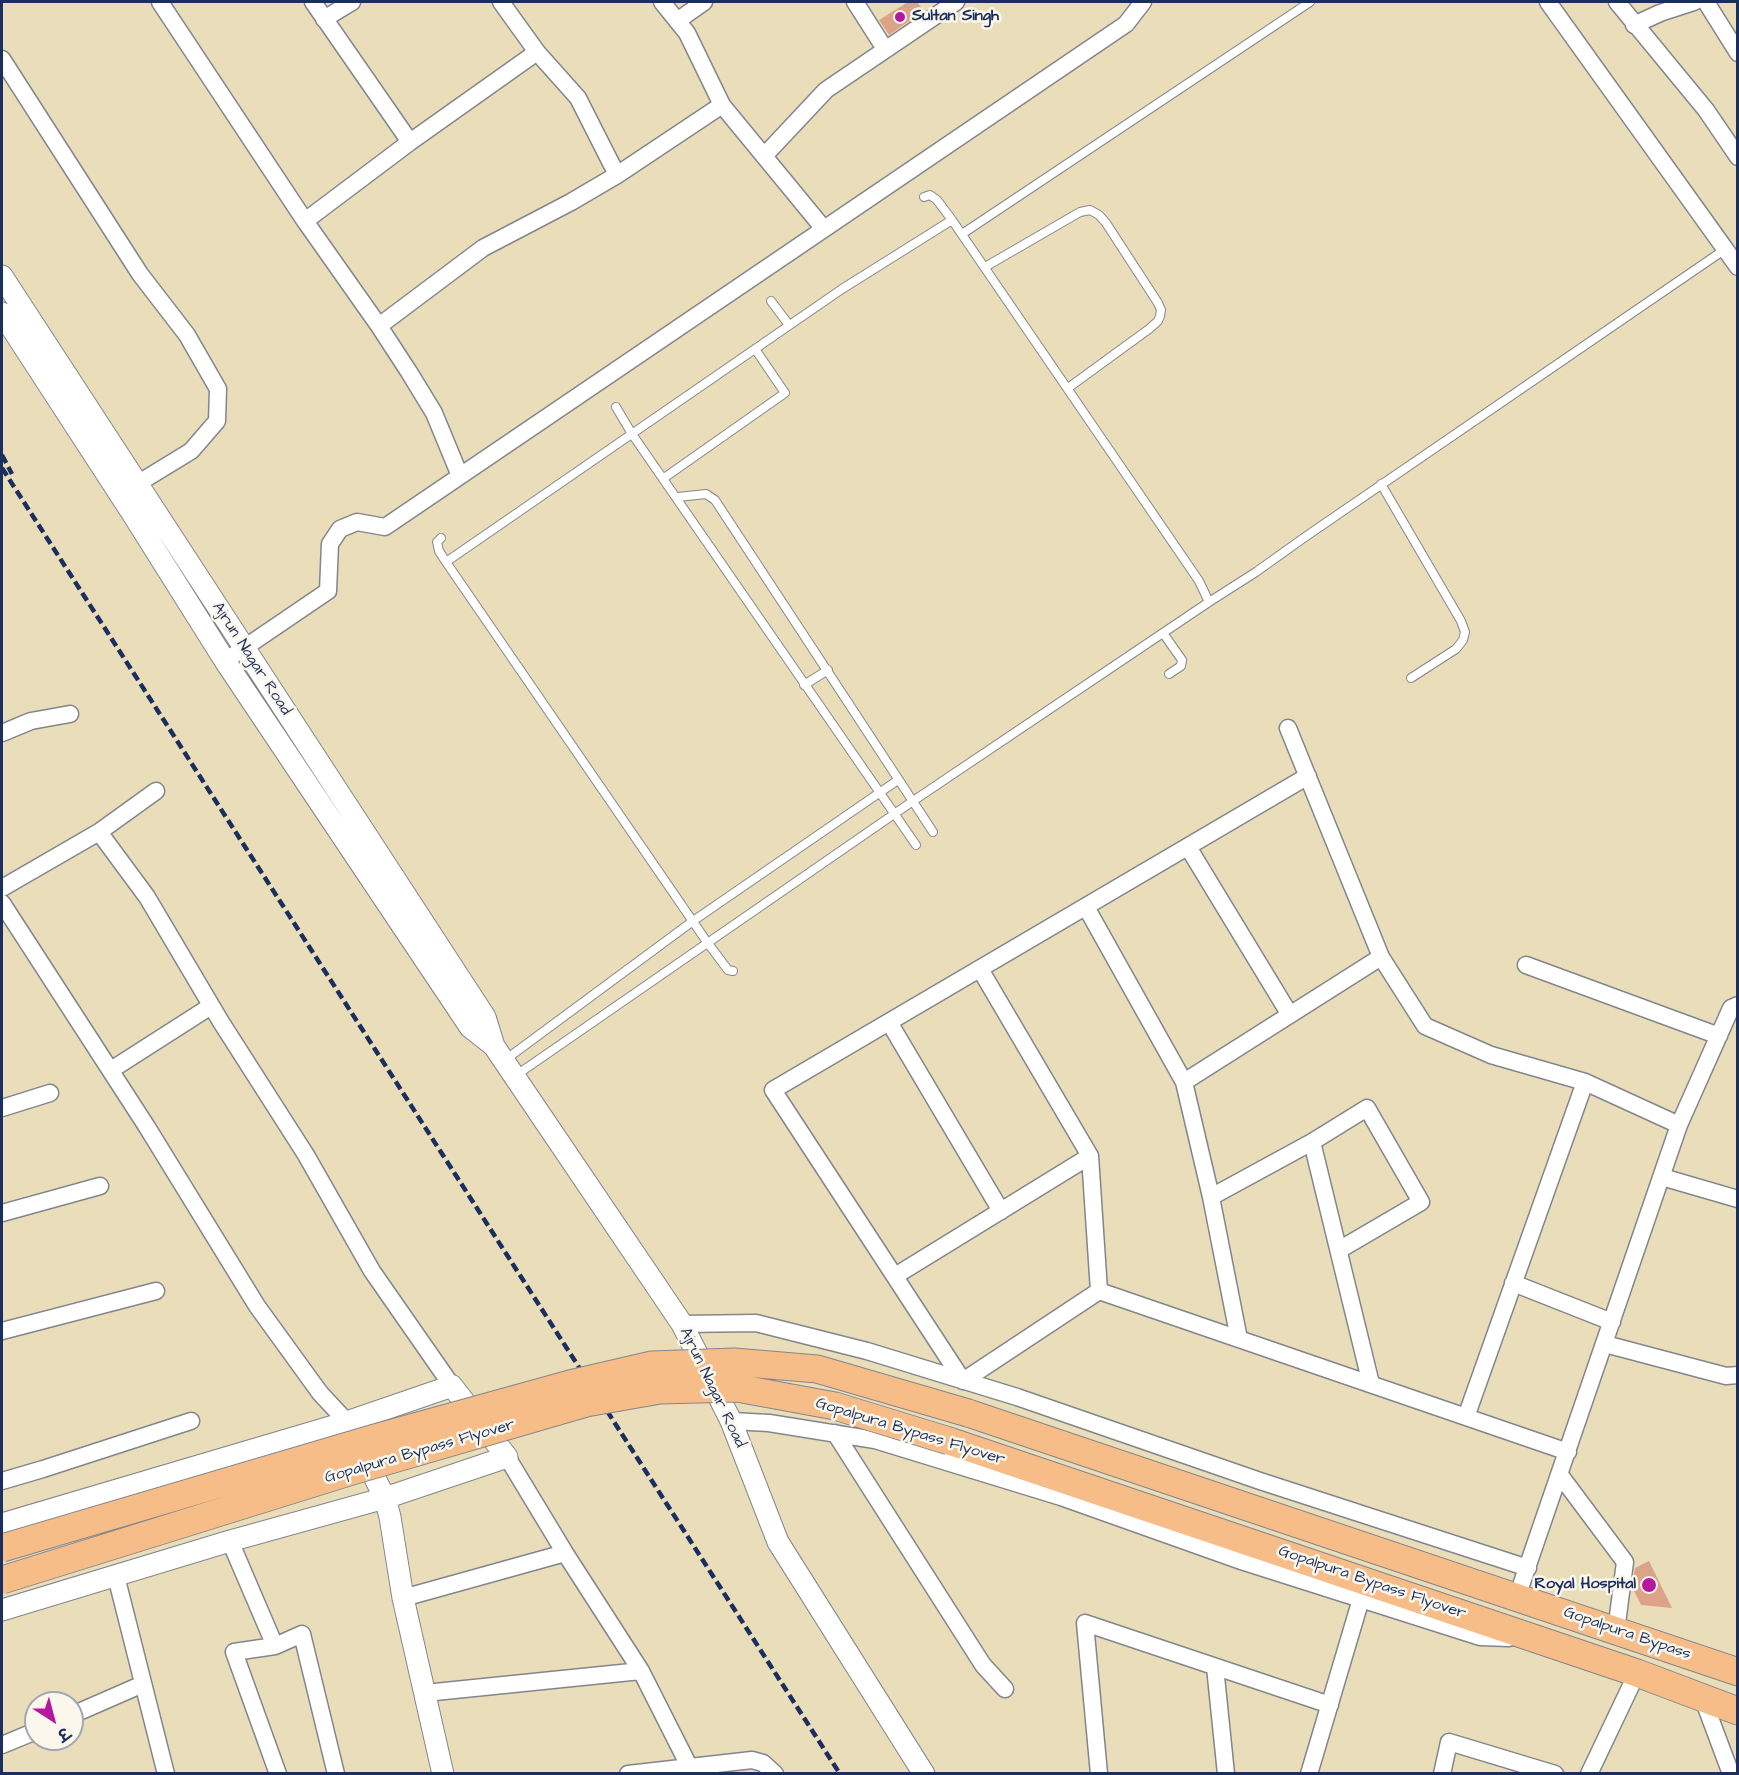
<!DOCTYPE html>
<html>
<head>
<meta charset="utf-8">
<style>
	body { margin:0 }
	#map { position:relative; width:1739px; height:1775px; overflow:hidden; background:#eaddb9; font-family:"Architects Daughter","Playpen Sans Deva",sans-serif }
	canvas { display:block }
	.frame { position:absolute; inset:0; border:3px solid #1b2f5e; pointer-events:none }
	.north { position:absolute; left:24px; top:1691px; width:60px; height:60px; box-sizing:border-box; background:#fbf7ec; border:2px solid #a1a7b3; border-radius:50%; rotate:144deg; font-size:16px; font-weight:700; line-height:24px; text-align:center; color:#1b2f5e }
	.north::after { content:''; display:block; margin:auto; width:21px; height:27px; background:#b5179e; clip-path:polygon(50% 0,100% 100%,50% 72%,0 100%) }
</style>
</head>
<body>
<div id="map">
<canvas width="1739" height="1775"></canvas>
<div class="frame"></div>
<div class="north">उ</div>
</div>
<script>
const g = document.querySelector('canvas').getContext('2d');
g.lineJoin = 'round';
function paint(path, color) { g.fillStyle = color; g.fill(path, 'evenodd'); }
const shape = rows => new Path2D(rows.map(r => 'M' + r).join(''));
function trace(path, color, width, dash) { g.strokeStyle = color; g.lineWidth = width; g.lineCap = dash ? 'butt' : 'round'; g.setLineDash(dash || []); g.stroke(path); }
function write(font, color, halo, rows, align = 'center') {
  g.font = font + ' "Architects Daughter",sans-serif'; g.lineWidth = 5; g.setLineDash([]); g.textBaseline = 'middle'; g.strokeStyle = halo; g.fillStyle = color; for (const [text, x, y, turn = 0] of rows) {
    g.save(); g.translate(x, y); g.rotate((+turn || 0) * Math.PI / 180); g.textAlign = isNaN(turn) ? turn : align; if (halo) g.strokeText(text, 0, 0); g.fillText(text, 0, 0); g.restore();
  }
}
paint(shape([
	[908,2,917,2,924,11,889,35,879,20],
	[1649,1561,1672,1608,1641,1605,1632,1587,1635,1568]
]), '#dda388');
const service = shape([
	[962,234,1310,2],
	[985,267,1080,212,1090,210,1099,215,1106,223,1158,303,1161,310,1160,316,1158,321,1149,329,1068,388],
	[771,301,789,325],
	[616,407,632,434,916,845],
	[664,478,785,393,755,349],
	[1381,484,1461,621,1465,632,1463,640,1456,649,1411,678],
	[678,497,706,494,715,500,933,832],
	[441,538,437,542,439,551,446,562,707,942,728,970,733,971],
	[446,562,842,289,952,220],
	[1209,602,1256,572,1305,537,1724,250],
	[1163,633,1182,660,1181,666,1169,674],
	[804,685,828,670],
	[505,1060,693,921,898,780],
	[515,1076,913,801,1209,602,1199,581,952,220,937,200,930,195,924,197]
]);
const minor = shape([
	[160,2,305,221,379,326,409,372,434,413,460,476],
	[313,2,410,142],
	[501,2,537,52,578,98,617,175],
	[662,2,687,33,722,105,824,229],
	[855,2,885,49],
	[1548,2,1738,267],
	[1617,2,1706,110,1738,157],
	[1706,2,1738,53],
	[324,19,352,2],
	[677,21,704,2],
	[1634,25,1660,13,1694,2],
	[2,59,140,274,187,335,218,389,217,421,191,451,137,484],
	[765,155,826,90,956,2],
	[305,221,410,142,537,52],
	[379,326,483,248,571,202,617,175,722,105],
	[225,661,328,591,330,544,340,529,357,522,385,527,1126,24,1143,2],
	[1288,728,1381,957,1425,1026,1491,1055,1585,1082,1679,1125],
	[2,733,31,721,70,714],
	[1308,776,773,1090,963,1381,1099,1291,1568,1452],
	[99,832,147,897,221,1022,306,1155,372,1271,452,1386],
	[1188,847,1290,1015],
	[2,888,99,832,156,791],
	[2,903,147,1127,257,1306,320,1393,347,1422],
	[1086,907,1184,1082,1211,1197],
	[1526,965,1719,1036],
	[980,969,1090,1156,1099,1291],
	[889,1022,1001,1211],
	[111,1070,211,1006],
	[1184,1082,1381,957],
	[2,1108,50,1093],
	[1312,1142,1367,1108,1421,1202,1339,1250],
	[1662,1177,1738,1199],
	[2,1213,100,1186],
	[895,1276,1090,1156],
	[1513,1283,1612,1322],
	[682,1324,756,1323,867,1351,1017,1397,1260,1481,1528,1568],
	[2,1331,156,1291],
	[1239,1339,1211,1197,1312,1142,1371,1384],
	[1605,1344,1726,1376,1738,1375],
	[1466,1417,1585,1082],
	[731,1421,769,1423,875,1440,1061,1497,1244,1562,1480,1637,1509,1638],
	[835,1433,983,1665,1005,1689],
	[507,1457,565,1553,641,1671,690,1768],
	[1560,1475,1625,1562,1616,1631],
	[2,1481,43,1469,191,1421],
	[230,1541,275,1646],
	[116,1576,166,1774],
	[1517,1597,1679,1125,1731,1008,1738,1005],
	[403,1598,565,1553],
	[1215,1667,1226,1774],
	[425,1693,641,1671],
	[1703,1699,1731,1774],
	[72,1715,143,1684],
	[2,1745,36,1731],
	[278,1774,234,1652,275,1646,302,1634,336,1774],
	[628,1774,752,1760,763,1763,775,1774],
	[1099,1774,1085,1623,1330,1705],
	[1309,1774,1361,1599],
	[1442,1774,1449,1742,1555,1774],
	[1589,1774,1637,1673]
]);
const tertiary = shape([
	[2,276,485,1017,494,1046],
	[2,313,132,513,225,661,470,1027,494,1046,500,1055,682,1324,731,1421,778,1542,924,1774],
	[363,1455,385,1498,390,1517,403,1598,443,1774],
	[2,1524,347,1422,452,1386,507,1457,385,1498,230,1541,2,1610]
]);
const primary = shape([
	[968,1413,1738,1672],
	[949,1441,1637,1673,1738,1711]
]);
trace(service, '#82868c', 10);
trace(minor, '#82868c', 19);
trace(tertiary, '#82868c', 23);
trace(primary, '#82868c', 29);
trace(service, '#fff', 8);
trace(minor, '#fff', 16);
trace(tertiary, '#fff', 21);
trace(primary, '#f7bd88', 27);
trace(shape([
	[2,455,12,474],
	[2,468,840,1774]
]), '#1b2f5e', 4.5, [9, 4.5]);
const primaryBridge = shape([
	[2,1548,375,1438,570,1384,652,1365,734,1362,817,1369,968,1413],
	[2,1580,352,1471,586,1403,660,1390,737,1388,835,1406,949,1441]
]);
trace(primaryBridge, '#82868c', 29, []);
trace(primaryBridge, '#f7bd88', 27);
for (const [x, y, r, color] of [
	[900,17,6,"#b5179e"],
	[1649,1585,8,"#b5179e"]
]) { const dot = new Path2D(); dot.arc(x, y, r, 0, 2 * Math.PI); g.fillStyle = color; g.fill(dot); trace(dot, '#fbf7ec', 2); }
write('bold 16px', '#1b2f5e', '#fbf7ec', [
	["Sultan Singh",912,17],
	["Royal Hospital",1636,1585,"right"]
], 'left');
write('16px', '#1b2f5e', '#fbf7ec', [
	["Ajrun Nagar Road",251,659,57],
	["Ajrun Nagar Road",712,1388,64],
	["Gopalpura Bypass Flyover",910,1432,17],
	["Gopalpura Bypass Flyover",420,1452,-16],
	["Gopalpura Bypass Flyover",1372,1583,19],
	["Gopalpura Bypass",1627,1634,19]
]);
</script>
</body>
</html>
